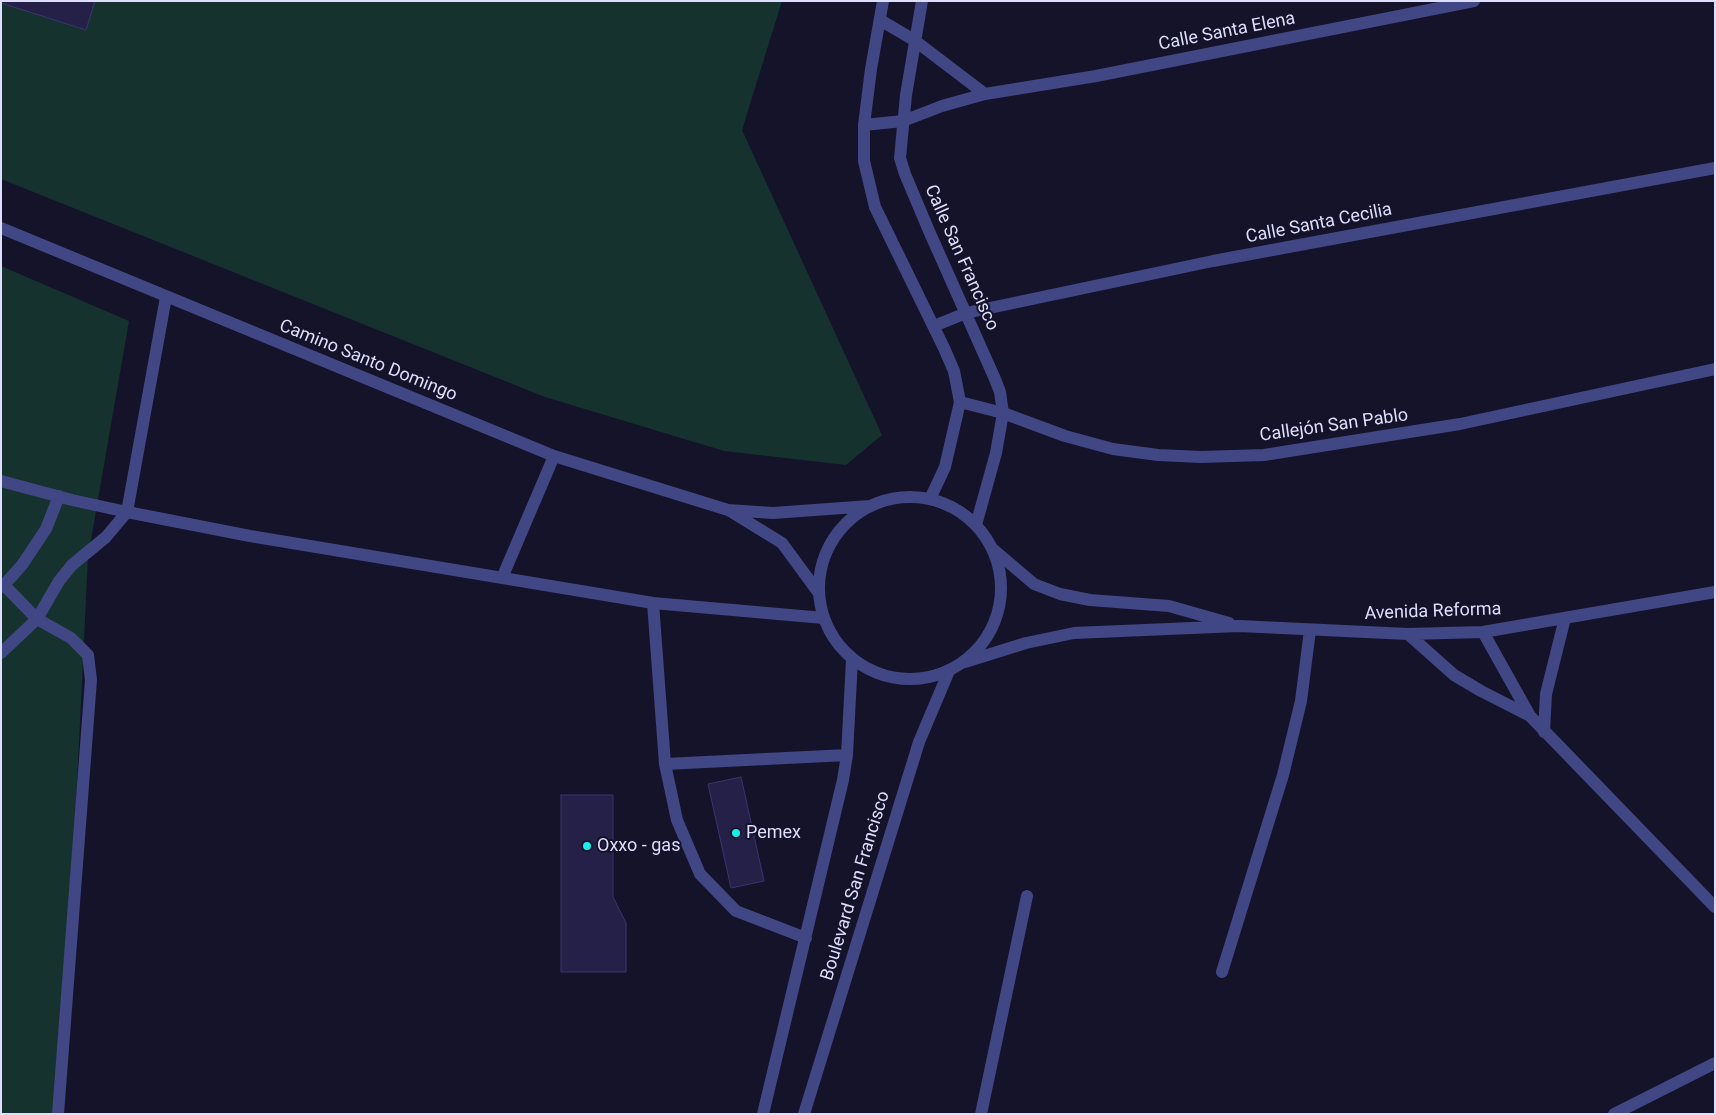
<!DOCTYPE html>
<html>
<head>
<meta charset="utf-8">
<style>
	body { margin:0 }
	#map { position:relative; width:1716px; height:1115px; overflow:hidden; background:#141329; font-family:Roboto,sans-serif }
	canvas { display:block }
	.frame { position:absolute; inset:0; border:2px solid #ddddfc; pointer-events:none }
</style>
</head>
<body>
<div id="map">
<canvas width="1716" height="1115"></canvas>
<div class="frame"></div>
</div>
<script>
const g = document.querySelector('canvas').getContext('2d');
g.lineJoin = 'round';
function paint(path, color) { g.fillStyle = color; g.fill(path, 'evenodd'); }
const shape = rows => new Path2D(rows.map(r => 'M' + r).join(''));
function trace(path, color, width, dash) { g.strokeStyle = color; g.lineWidth = width; g.lineCap = dash ? 'butt' : 'round'; g.setLineDash(dash || []); g.stroke(path); }
function write(font, color, halo, rows, align = 'center') {
  g.font = font + ' Roboto,sans-serif'; g.lineWidth = 4; g.setLineDash([]); g.textBaseline = 'middle'; g.strokeStyle = halo; g.fillStyle = color; for (const [text, x, y, turn = 0] of rows) {
    g.save(); g.translate(x, y); g.rotate((+turn || 0) * Math.PI / 180); g.textAlign = isNaN(turn) ? turn : align; if (halo) g.strokeText(text, 0, 0); g.fillText(text, 0, 0); g.restore();
  }
}
paint(shape([
	[1,1,782,1,742,130,882,435,846,465,724,451,545,397,1,179],
	[1,266,129,321,88,557,61,1114,1,1114]
]), '#16322e');
const building = shape([
	[1,1,95,1,86,30,1,3,1,1],
	[741,777,764,881,731,888,708,784,741,777],
	[561,795,613,795,613,897,626,923,626,972,561,972,561,795]
]);
paint(building, '#242048');
trace(building, '#3a3472', 1);
trace(shape([
	[883,1,871,69,864,125,864,161,875,207,944,348,954,371,960,402,945,467,930,499],
	[922,1,906,95,900,158,905,174,929,231,995,379,1000,392,1003,413,996,453,976,525],
	[880,20,914,40,985,94],
	[864,125,903,121,942,106,985,94,1096,76,1474,1],
	[1,228,554,456,728,510,773,513,870,506],
	[934,326,966,313,1213,261,1715,168],
	[960,402,1003,413,1065,436,1113,449,1158,455,1201,457,1264,455,1460,424,1715,369],
	[1,481,72,500,127,512,250,536,653,603,824,618],
	'819 588a91 91 0 1 1 182 0a91 91 0 1 1-182 0Z',
	[730,511,782,543,818,592],
	[994,550,1034,584,1060,594,1090,600,1169,606,1229,623],
	[502,578,554,456],
	[1,584,4,585,22,565,46,529,59,496],
	[1,587,4,585,37,619,71,638,88,655,91,680,58,1114],
	[653,603,665,764,677,820,700,874,736,911,806,938],
	[1483,632,1530,716,1715,907],
	[1408,634,1454,675,1481,691,1530,716],
	[1,653,37,619,59,581,72,565,106,537,127,512,166,297],
	[965,662,1026,643,1074,633,1239,626,1408,634,1483,632,1715,592],
	[1544,732,1546,694,1565,618],
	[665,764,847,755],
	[1222,972,1283,775,1301,701,1310,630],
	[763,1114,843,780,847,755,852,659],
	[804,1114,919,742,949,671],
	[981,1114,1027,896],
	[1614,1114,1715,1063]
]), '#414684', 12);
for (const [x, y, r, color] of [
	[736,833,5,"#18edec"],
	[587,846,5,"#18edec"]
]) { const dot = new Path2D(); dot.arc(x, y, r, 0, 2 * Math.PI); g.fillStyle = color; g.fill(dot); trace(dot, '#141329', 2); }
write('18px', '#ddddfc', '#141329', [
	["Calle Santa Elena",1227,32,-11],
	["Calle Santa Cecilia",1319,224,-11],
	["Calle San Francisco",961,258,66],
	["Camino Santo Domingo",368,361,22],
	["Callejón San Pablo",1334,426,-8],
	["Avenida Reforma",1433,612,-2],
	["Boulevard San Francisco",856,886,-73]
]);
write('18px', '#ddddfc', '#141329', [
	["Pemex",746,833],
	["Oxxo - gas",597,846]
], 'left');
</script>
</body>
</html>
